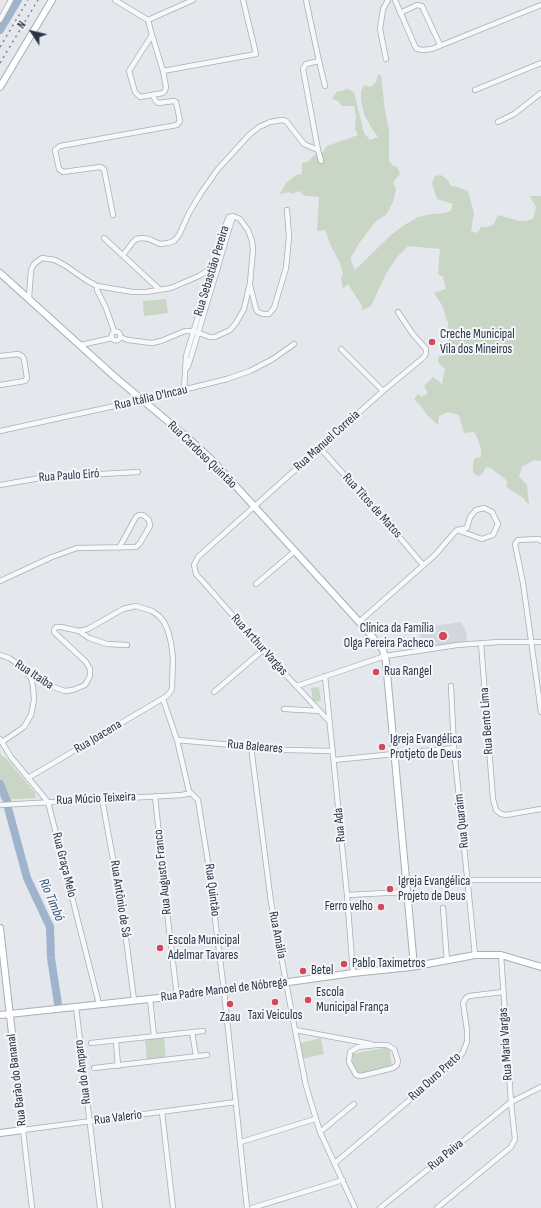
<!DOCTYPE html>
<html>
<head>
<meta charset="utf-8">
<style>
	body { margin:0 }
	#map { position:relative; width:541px; height:1208px; overflow:hidden; background:#e4e7ec; font-family:"Sofia Sans Condensed",sans-serif }
	canvas { display:block }
	.north { position:absolute; left:12px; top:12px; width:40px; height:40px; -webkit-text-stroke:3px #f4f6f9; paint-order:stroke; rotate:305deg; font-size:11px; font-weight:700; line-height:16px; text-align:center; color:#2b3445 }
	.north::after { content:''; display:block; margin:auto; width:14px; height:18px; background:#2b3445; clip-path:polygon(50% 0,100% 100%,50% 72%,0 100%) }
</style>
</head>
<body>
<div id="map">
<canvas width="541" height="1208"></canvas>
<div class="north">N</div>
</div>
<script>
const g = document.querySelector('canvas').getContext('2d');
g.lineJoin = 'round';
function paint(path, color) { g.fillStyle = color; g.fill(path, 'evenodd'); }
const shape = rows => new Path2D(rows.map(r => 'M' + r).join(''));
function trace(path, color, width, dash) { g.strokeStyle = color; g.lineWidth = width; g.lineCap = dash ? 'butt' : 'round'; g.setLineDash(dash || []); g.stroke(path); }
function write(font, color, halo, rows, align = 'center') {
  g.font = font + ' "Sofia Sans Condensed",sans-serif'; g.lineWidth = 4; g.setLineDash([]); g.textBaseline = 'middle'; g.strokeStyle = halo; g.fillStyle = color; for (const [text, x, y, turn = 0] of rows) {
    g.save(); g.translate(x, y); g.rotate((+turn || 0) * Math.PI / 180); g.textAlign = isNaN(turn) ? turn : align; if (halo) g.strokeText(text, 0, 0); g.fillText(text, 0, 0); g.restore();
  }
}
paint(shape([
	[461,622,466,631,467,642,421,647,419,628]
]), '#d2d6de');
paint(shape([
	[378,74,381,76,385,110,389,130,389,161,393,166,397,167,400,174,393,182,396,189,393,202,386,215,376,221,360,242,351,257,351,261,355,270,392,234,406,224,418,217,433,214,445,213,451,211,453,204,437,199,432,183,435,176,441,175,448,180,451,186,458,187,468,191,474,213,471,231,477,233,481,227,488,227,494,224,498,215,519,221,526,221,533,219,536,207,530,196,541,196,541,461,534,460,522,467,519,477,527,485,529,505,523,498,508,488,506,486,508,483,505,479,492,469,486,467,483,473,479,476,476,475,473,472,473,464,475,458,481,457,481,449,477,437,474,432,464,433,459,415,448,412,439,416,438,425,427,415,421,406,414,399,418,394,422,397,428,393,424,386,433,377,442,384,445,369,438,362,438,359,439,356,443,356,449,351,448,323,442,305,434,293,446,289,443,277,438,274,440,249,408,246,396,258,385,276,371,306,362,310,362,306,348,284,343,289,341,278,343,275,340,263,331,246,325,230,317,231,319,197,305,196,299,191,292,194,289,192,280,194,286,183,296,175,302,174,302,163,308,162,314,155,324,151,326,147,330,145,358,135,355,129,356,117,354,106,342,106,339,102,332,98,337,92,348,89,354,92,364,133,370,140,378,137,371,127,364,114,361,100,361,91,364,85,371,87,376,82],
	[166,299,168,313,144,316,143,301],
	[319,687,321,701,313,702,311,688],
	[0,752,2,756,6,758,35,793,36,798,1,800,0,796],
	[164,1037,166,1059,147,1061,145,1039],
	[321,1038,324,1054,302,1059,298,1044],
	[389,1047,392,1067,355,1074,351,1054]
]), '#c9d6c5');
trace(shape([
	[0,30,18,0],
	[0,784,7,801],
	[8,808,27,878,50,927,51,958,58,1004]
]), '#9fb4cc', 8);
const street = shape([
	[115,0,148,20,152,35,163,71,166,87,165,91,163,93,140,97,135,92,129,71,152,35],
	[306,0,319,61,306,64,303,69,318,150,321,161],
	[395,0,415,46,417,49,423,50,432,49,541,5],
	[400,13,417,5,422,6,440,45],
	[0,20,11,0],
	[148,20,193,0],
	[386,59,380,29,383,9,388,0],
	[319,61,325,86],
	[163,71,256,54,243,0],
	[475,90,541,63],
	[498,122,514,114,541,93],
	[113,215,104,169,100,167,63,172,59,169,55,150,60,146,177,125,180,121,176,102,174,101,158,103,155,100,153,95],
	[104,238,160,290],
	[123,255,133,242,136,239,142,238,149,239,160,244,168,243,174,241,179,235,189,213,201,193,218,169,249,135,259,127,270,122,282,120,286,121,304,144,318,150],
	[250,285,256,309,258,312,263,314,269,314,274,308,286,268,289,237,287,210],
	[97,286,97,290,106,308,114,331],
	[29,298,31,270,34,264,42,258,55,260,66,266,86,280,97,286,133,292,146,292,171,288,199,276,212,268,218,268],
	'111.5 336a4.5 4.5 0 1 1 9 0a4.5 4.5 0 1 1-9 0Z',
	[120,337,128,340,152,343,161,341,185,331,193,331,210,337,215,337,230,330,236,323,244,309,250,283,253,250,252,241,248,230,240,219,233,216],
	[81,345,112,338],
	[341,349,383,391],
	[0,356,18,354,22,356,24,359,27,378,25,381,0,385],
	[186,369,188,366,191,357,233,216],
	[184,390,186,356,226,224,229,217,233,216],
	[0,431,142,400,227,379,250,371,273,359,294,344],
	[320,448,379,513,423,565],
	[0,485,46,477,138,472],
	[541,541,539,539,518,540,515,544,523,583,541,712],
	[0,581,52,557,77,548,136,547,140,543,150,526,149,520,143,515,139,515,136,517,119,548],
	[256,584,295,551],
	[359,622,435,555,454,533,457,530,467,528,470,517,476,510,484,508,492,512,498,524,493,535,482,539,457,530],
	[79,631,89,638,107,644,127,645],
	[481,643,493,799,496,810,501,814,506,815,541,809],
	[0,655,9,658,50,686,65,691,73,690,85,685,90,676,90,669,86,662,54,632,54,630,56,627,61,627,79,631,88,629,123,609,136,606,152,611,159,616,164,622,168,631,171,643,173,658,172,688,171,691,167,696,28,778],
	[325,676,347,895,353,973],
	[297,686,385,656,457,645,499,642,541,642],
	[451,686,454,748,475,955],
	[214,692,263,650],
	[163,699,177,740,188,787,189,791,198,800,208,862,224,991,247,1208],
	[284,709,320,711],
	[329,721,270,658,206,585,196,574,194,565,198,557,383,391,424,357,426,353,426,349,412,333,398,312],
	[0,739,11,757,48,802,99,1004],
	[177,740,287,750,333,751],
	[2,742,24,727,31,715,34,700,33,686,31,678,26,672],
	[251,747,271,902,295,1030,306,1086,320,1132,355,1208],
	[334,760,454,748],
	[155,796,167,912,177,996],
	[102,799,122,908,134,1000],
	[0,805,182,795,191,793],
	[406,882,467,880,541,880],
	[347,895,406,892],
	[443,908,447,961],
	[150,999,154,1036],
	[76,1007,100,1208],
	[295,1030,371,1044],
	[192,1032,196,1056],
	[116,1041,118,1066],
	[91,1043,203,1031],
	[376,1045,387,1045,394,1049,398,1061,397,1065,393,1068,361,1076,356,1075,349,1062,350,1052,358,1047,376,1045],
	[94,1068,207,1055],
	[162,1112,173,1208],
	[320,1132,354,1104],
	[241,1142,315,1119],
	[335,1163,459,1058,463,1052,467,1042,467,1030,463,1003,466,998,469,996,503,992],
	[32,1208,23,1130,236,1102],
	[252,1208,343,1180],
	[380,1208,511,1102,541,1087],
	[437,1208,511,1147,515,1139,511,1102,501,955]
]);
const secondary = shape([
	[0,87,52,0],
	[0,273,115,377,189,439,213,461,371,635,383,650,386,662,414,966],
	[0,928,23,1130,0,1133],
	[0,1015,224,991,353,973,411,967,475,955,501,955,541,967]
]);
trace(street, '#a9aeb7', 6);
trace(secondary, '#a9aeb7', 8);
trace(street, '#f7f8fa', 4.5);
trace(secondary, '#fff', 6);
trace(shape([
	[0,47,28,0],
	[0,63,38,0]
]), '#7d8696', 1.5, [2, 4]);
for (const [x, y, r, color] of [
	[432,342,4,"#d1495b"],
	[443,636,5,"#d1495b"],
	[376,672,4,"#d1495b"],
	[382,747,4,"#d1495b"],
	[390,889,4,"#d1495b"],
	[381,907,4,"#d1495b"],
	[160,948,4,"#d1495b"],
	[344,964,4,"#d1495b"],
	[303,971,4,"#d1495b"],
	[308,1000,4,"#d1495b"],
	[275,1002,4,"#d1495b"],
	[230,1004,4,"#d1495b"]
]) { const dot = new Path2D(); dot.arc(x, y, r, 0, 2 * Math.PI); g.fillStyle = color; g.fill(dot); trace(dot, '#f4f6f9', 1.5); }
write('13px', '#2b3445', '#f4f6f9', [
	["Rua Sebastião Pereira",212,271,-73],
	["Rua Itália D'Incau",151,398,-13],
	["Rua Manuel Correia",327,441,-42],
	["Rua Cardoso Quintão",202,455,44],
	["Rua Paulo Eiró",69,476,-4],
	["Rua Titos de Matos",372,506,48],
	["Rua Arthur Vargas",259,645,48],
	["Rua Itaiba",34,675,33],
	["Rua Bento Lima",487,721,-94],
	["Rua Joacena",98,737,-31],
	["Rua Baleares",255,747,5],
	["Rua Múcio Teixeira",96,799,-3],
	["Rua Quaraim",462,821,-96],
	["Rua Ada",340,825,-95],
	["Rua Graça Melo",64,865,76],
	["Rua Augusto Franco",163,872,-96],
	["Rua Quintão",212,890,83],
	["Rua Antônio de Sá",120,899,81],
	["Rua Amália",277,935,79],
	["Rua Padre Manoel de Nóbrega",224,990,-7],
	["Rua Maria Vargas",506,1044,-94],
	["Rua do Amparo",83,1072,-97],
	["Rua Ouro Preto",435,1077,-42],
	["Rua Barão do Bananal",17,1080,-97],
	["Rua Valerio",118,1118,-7],
	["Rua Paiva",446,1155,-39]
]);
write('13px', '#2b3445', '#f4f6f9', [
	["Creche Municipal",440,335],
	["Vila dos Mineiros",440,350],
	["Clínica da Família",434,629,"right"],
	["Olga Pereira Pacheco",434,644,"right"],
	["Rua Rangel",384,672],
	["Igreja Evangélica",390,740],
	["Protjeto de Deus",390,755],
	["Igreja Evangélica",398,882],
	["Projeto de Deus",398,897],
	["Ferro velho",373,907,"right"],
	["Escola Municipal",168,941],
	["Adelmar Tavares",168,956],
	["Pablo Taximetros",352,964],
	["Betel",311,971],
	["Escola",316,993],
	["Municipal França",316,1008],
	["Taxi Veiculos",275,1016,"center"],
	["Zaau",230,1018,"center"]
], 'left');
write('italic 14px', '#34527a', '#f4f6f9', [
	["Rio Timbó",51,900,67]
]);
</script>
</body>
</html>
